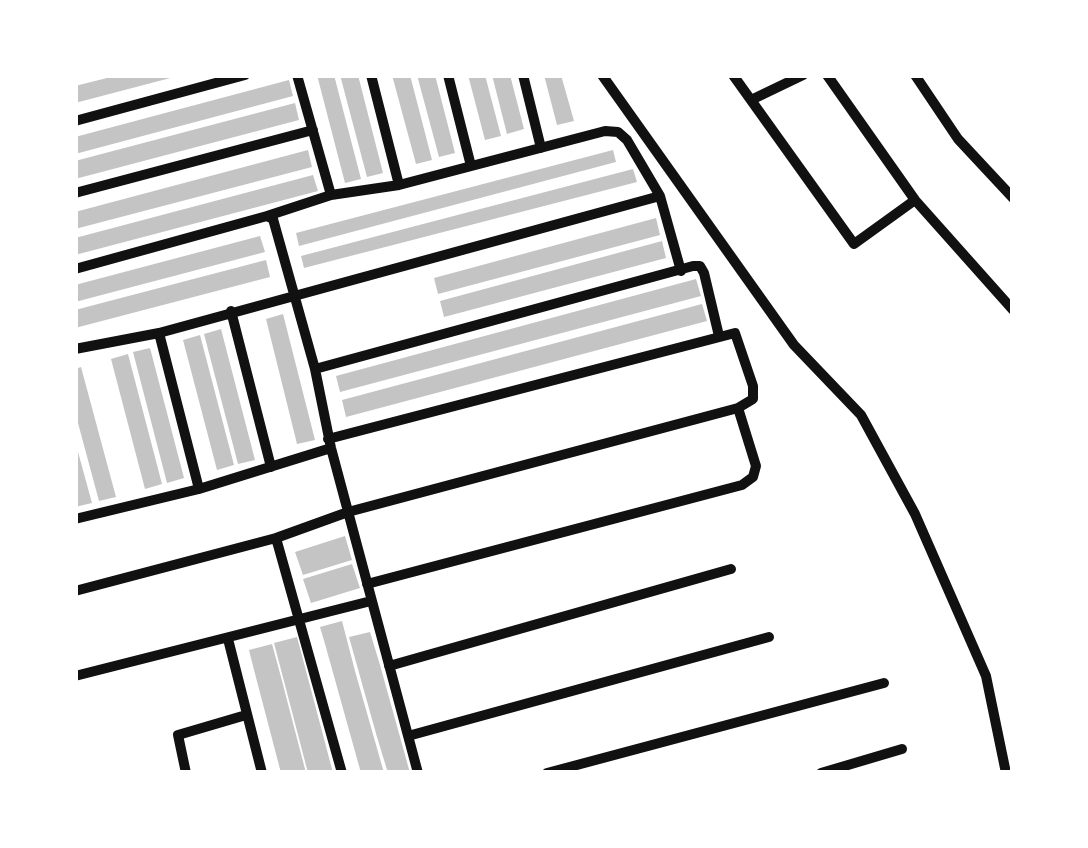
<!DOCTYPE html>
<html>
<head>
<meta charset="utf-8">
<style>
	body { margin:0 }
	#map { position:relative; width:1088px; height:848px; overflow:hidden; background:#fff; font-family:Jost,sans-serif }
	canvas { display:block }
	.frame { position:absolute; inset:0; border:78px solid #fff; pointer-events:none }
</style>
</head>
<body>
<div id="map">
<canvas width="1088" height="848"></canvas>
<div class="frame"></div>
</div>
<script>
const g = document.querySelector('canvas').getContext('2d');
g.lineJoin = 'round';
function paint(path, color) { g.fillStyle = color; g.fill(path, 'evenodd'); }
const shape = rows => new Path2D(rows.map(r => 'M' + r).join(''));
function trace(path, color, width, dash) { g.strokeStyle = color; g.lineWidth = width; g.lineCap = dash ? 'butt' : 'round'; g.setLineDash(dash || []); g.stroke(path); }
paint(shape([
	[119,75,178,75,178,76,75,103,75,86],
	[317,75,334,75,361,179,345,183],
	[340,75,358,75,383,173,367,177],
	[392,75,410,75,432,160,416,164],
	[417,75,435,75,455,153,439,157],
	[468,75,485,75,501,136,485,140],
	[492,75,510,75,524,129,507,134],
	[544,75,561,75,574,121,557,125],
	[289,80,293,96,75,154,75,137],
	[295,103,299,120,75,179,75,161],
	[308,150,312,167,75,229,75,212],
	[613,150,616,162,299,246,296,233],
	[633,169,637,182,304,268,301,256],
	[313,175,318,191,75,255,75,238],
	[656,218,660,235,438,294,434,278],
	[260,236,265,252,75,302,75,285],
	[662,241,666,258,444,317,440,301],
	[266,260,270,277,75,328,75,310],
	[696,279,701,296,340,392,336,376],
	[702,304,707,321,346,417,342,400],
	[283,314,315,440,297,444,266,319],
	[221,329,255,460,238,464,204,334],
	[200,335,234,465,217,470,183,340],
	[150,348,184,478,167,483,133,352],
	[128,354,162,484,145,489,111,359],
	[81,367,116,497,99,501,75,412,75,369],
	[75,441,92,503,75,507],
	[345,536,352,560,303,575,295,552],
	[352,564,360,588,311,603,303,579],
	[342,621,355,671,384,773,361,773,325,644,320,627],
	[370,632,380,665,410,773,388,773,377,737,349,637],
	[297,637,323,735,333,773,308,773,274,643],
	[272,644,281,677,306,773,281,773,253,666,249,650]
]), '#c4c4c4');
trace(shape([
	[297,75,331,195],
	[371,75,399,185],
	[448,75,471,166],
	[523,75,541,148],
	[602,75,794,345,861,415,915,514,986,676,1006,773],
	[733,75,854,244,915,200],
	[827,75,915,200,1013,310],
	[915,75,958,139,1013,198],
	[751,100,803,75],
	[75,121,245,75],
	[75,193,313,130],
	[267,216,273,219,315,369,331,448,418,773],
	[75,269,267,216,331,195,399,185,605,131,618,132,627,140,660,196],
	[231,311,271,467],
	[159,333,199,489],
	[75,349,159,333,660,196,681,271],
	[315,369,693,266,700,266,704,273,719,336],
	[75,519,199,489,331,448],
	[276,538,342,773],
	[367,584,742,485,753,477,756,466,738,408],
	[75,591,276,538,348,512,738,408,753,399,753,386,735,333,328,439],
	[228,639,262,773],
	[389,666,731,569],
	[75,676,371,601],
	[408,736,769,637],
	[186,773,178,735,246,715],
	[547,773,884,683],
	[821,773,902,749]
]), '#111', 10);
</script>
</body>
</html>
